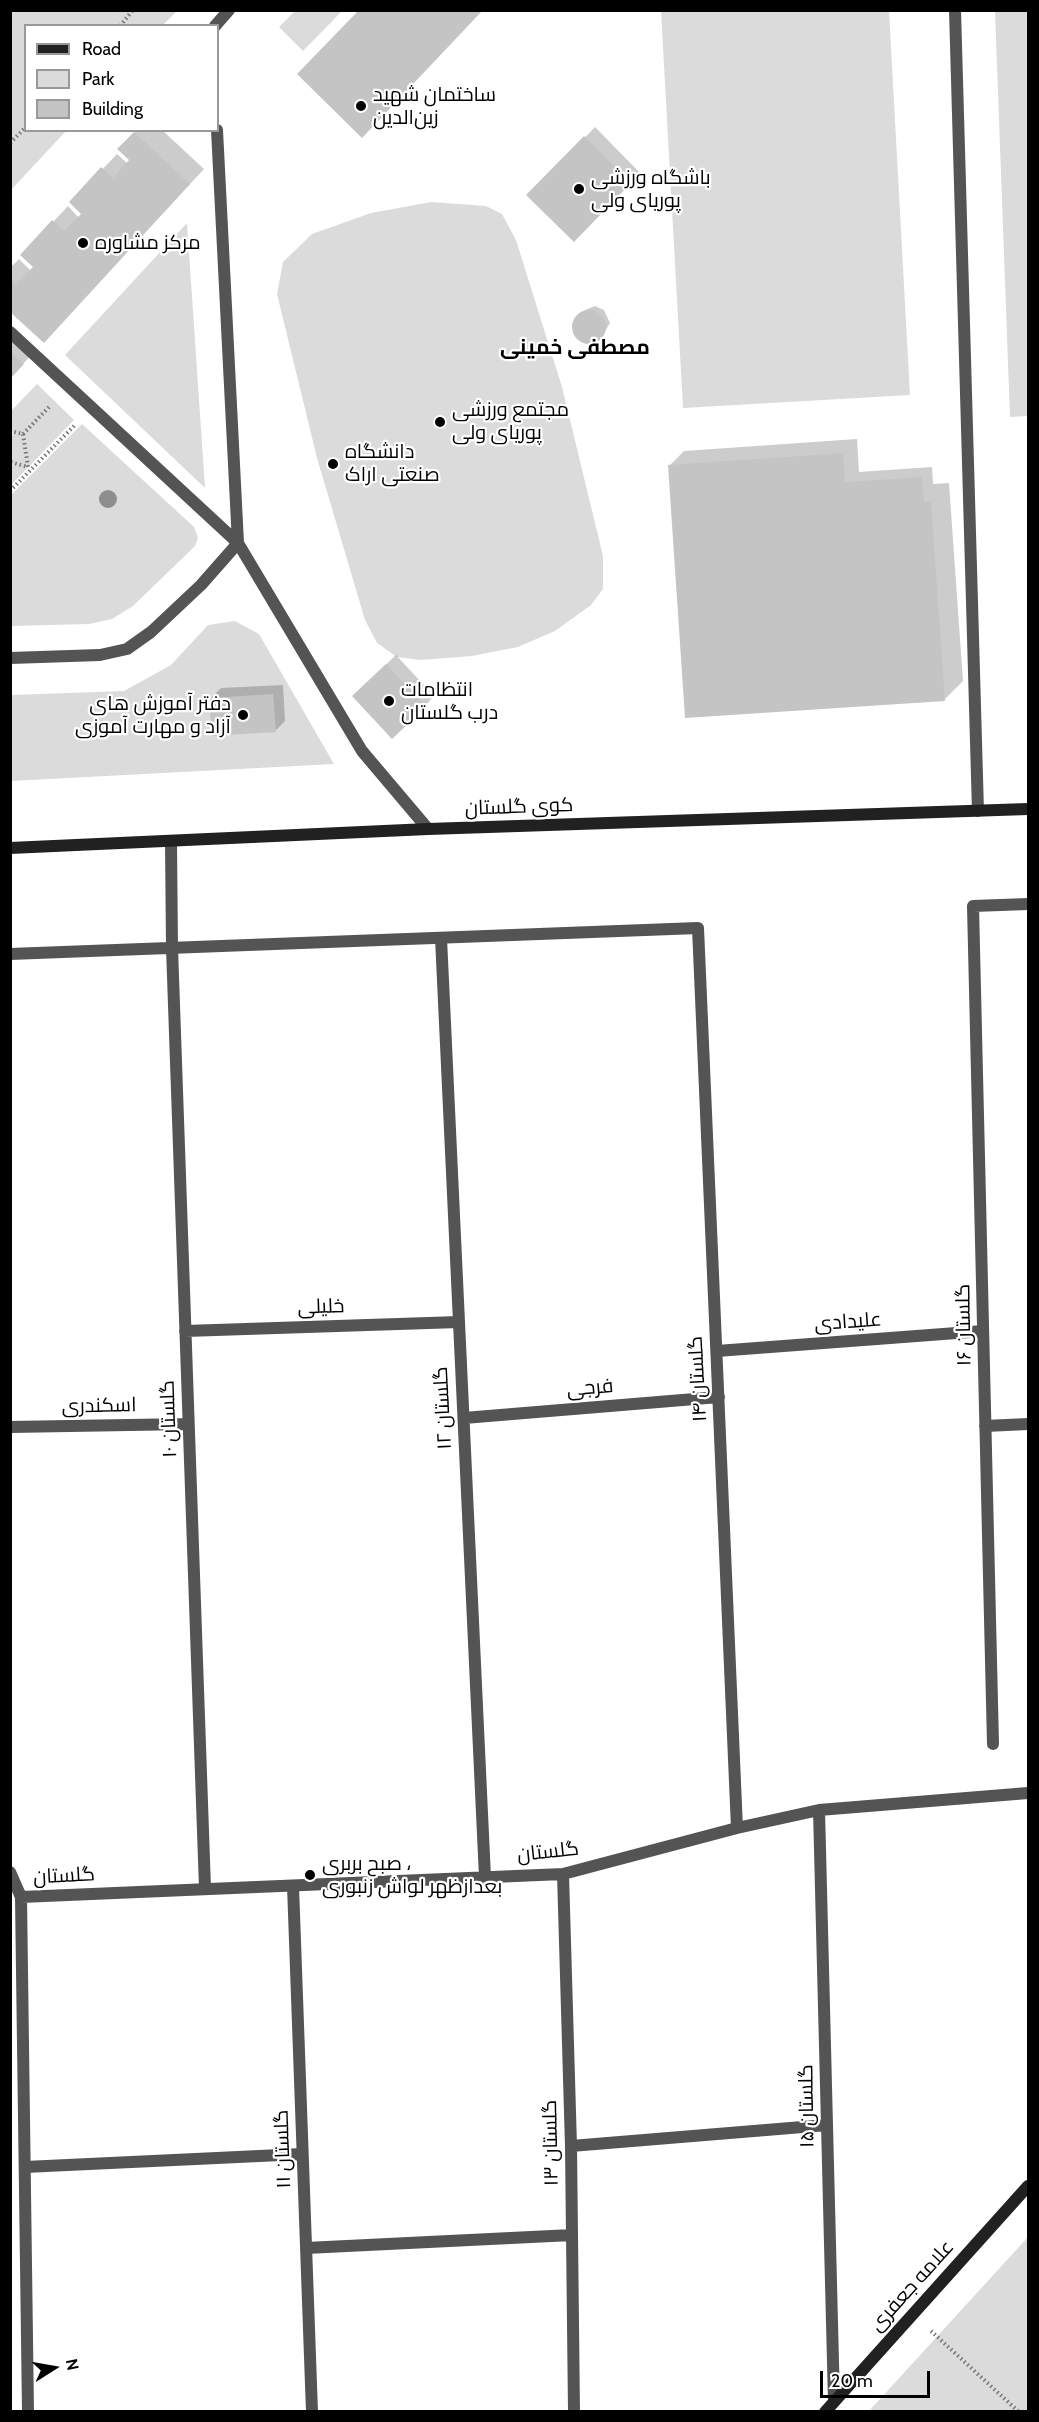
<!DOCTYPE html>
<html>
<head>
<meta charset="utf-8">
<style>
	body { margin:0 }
	#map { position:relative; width:1039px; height:2422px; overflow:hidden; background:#fff; font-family:Cabin,sans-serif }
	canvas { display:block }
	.frame { position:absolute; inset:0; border:12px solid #000; pointer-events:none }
	.legend { position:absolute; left:24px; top:24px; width:195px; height:108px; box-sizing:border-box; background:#fff; border:2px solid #999; margin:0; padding:8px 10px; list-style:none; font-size:18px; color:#000 }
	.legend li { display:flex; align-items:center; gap:12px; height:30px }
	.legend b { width:30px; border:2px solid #999 }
	.north { position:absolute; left:24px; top:2338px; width:60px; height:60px; -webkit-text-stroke:4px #fff; paint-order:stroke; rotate:79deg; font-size:16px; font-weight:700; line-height:24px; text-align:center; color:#000 }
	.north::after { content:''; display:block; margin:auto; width:21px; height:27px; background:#000; clip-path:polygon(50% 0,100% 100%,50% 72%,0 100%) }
	.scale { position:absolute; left:820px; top:2371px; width:110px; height:27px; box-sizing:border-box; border:3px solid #000; border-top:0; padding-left:8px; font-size:18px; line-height:21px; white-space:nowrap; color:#000; -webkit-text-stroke:4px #fff; paint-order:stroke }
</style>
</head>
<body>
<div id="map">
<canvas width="1039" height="2422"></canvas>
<div class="frame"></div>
<ul class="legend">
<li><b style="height:8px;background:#212121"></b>Road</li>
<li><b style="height:16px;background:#dbdbdb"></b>Park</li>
<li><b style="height:16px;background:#c4c4c4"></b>Building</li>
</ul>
<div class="north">N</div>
<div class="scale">20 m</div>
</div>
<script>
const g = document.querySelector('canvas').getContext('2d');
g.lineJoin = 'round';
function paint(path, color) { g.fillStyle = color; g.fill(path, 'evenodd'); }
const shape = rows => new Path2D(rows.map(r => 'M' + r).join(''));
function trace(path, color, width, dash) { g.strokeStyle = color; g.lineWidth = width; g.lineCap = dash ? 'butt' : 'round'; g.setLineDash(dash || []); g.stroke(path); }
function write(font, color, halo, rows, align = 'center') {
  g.font = font + ' Cabin,Cairo,sans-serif'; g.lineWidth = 4.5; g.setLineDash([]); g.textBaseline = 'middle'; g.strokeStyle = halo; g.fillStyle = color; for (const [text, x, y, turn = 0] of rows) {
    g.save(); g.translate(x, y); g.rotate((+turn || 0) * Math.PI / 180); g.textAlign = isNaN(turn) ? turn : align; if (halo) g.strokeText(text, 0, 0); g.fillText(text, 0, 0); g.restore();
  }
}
paint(shape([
	[11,10,177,11,163,25,26,26,26,130,66,131,11,190],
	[295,11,295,10,342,11,303,51,279,27],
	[661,11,889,11,910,395,683,408],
	[995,11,1028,11,1028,416,1010,417],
	[431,202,486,206,502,214,516,240,562,387,603,556,603,589,591,605,555,631,518,647,472,656,420,660,397,657,377,643,365,620,317,458,277,294,283,262,312,234,371,213],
	[187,223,205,488,65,355],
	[37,384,74,420,11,485,11,411],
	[82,424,194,527,198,538,195,546,133,606,112,619,89,624,11,626,11,495],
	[235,621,259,634,334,764,11,781,11,695,124,691,171,665,208,625],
	[1028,2237,1028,2411,869,2411]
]), '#dbdbdb');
paint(shape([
	[595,127,640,173,574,240,529,195],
	[137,130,162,130,204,169,58,326,10,310,10,268,19,259,31,271,35,267,22,255,68,206,79,218,83,214,71,202,117,154,128,164,131,160,119,149],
	[595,306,604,310,610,323,601,338,592,343,583,341,574,329,576,319,585,310],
	[10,325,37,349,10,378],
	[857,439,859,472,932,467,933,484,949,483,963,681,945,699,669,466,684,451],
	[396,655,434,696,425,706,363,686],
	[283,685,285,721,275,731,211,698,221,688]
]), '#0003');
paint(shape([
	[359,10,483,10,362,138,297,74],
	[134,132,190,184,44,343,10,312,10,279,16,284,33,267,20,255,52,220,64,231,81,214,69,202,101,167,113,178,129,160,117,149],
	[584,136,631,183,574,242,526,195],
	'572 327a17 17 0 1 1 34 0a17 17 0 1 1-34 0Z',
	[10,352,24,364,10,379],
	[843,453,845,482,922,477,924,502,931,501,945,701,685,718,668,465],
	[386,664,426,707,392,739,352,696],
	[273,694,276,732,212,736,209,698]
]), '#c4c4c4');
trace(shape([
	[120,26,133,10],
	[10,143,26,127],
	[10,431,23,434,28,467,10,462],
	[23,434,51,405],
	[10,491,75,425],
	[931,2331,1019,2412]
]), '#767676', 4, [1.5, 3]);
trace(shape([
	[955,10,978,811],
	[215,26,229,10],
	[217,130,238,543,362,751,428,829],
	[10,332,238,543,201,585,151,632,127,649,100,655,10,658]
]), '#545454', 12);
trace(shape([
	[171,842,172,948,205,1888],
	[441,938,485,1877],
	[10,954,698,928,737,1828],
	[185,1331,459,1322],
	[717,1351,983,1331],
	[464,1418,719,1397],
	[985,1426,1028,1424],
	[10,1427,188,1424],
	[993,1744,973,906,1028,904],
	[819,1810,834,2401],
	[10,1872,21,1897,563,1874,737,1828,819,1810,1028,1793],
	[563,1874,571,2146,574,2412],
	[293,1886,312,2412],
	[21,1897,28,2412],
	[571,2146,827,2125],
	[25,2167,302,2154],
	[306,2248,572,2235]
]), '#545454', 12);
trace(shape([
	[10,848,428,829,1028,809],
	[825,2412,1028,2186]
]), '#212121', 12);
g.fillStyle = '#8e8e8e';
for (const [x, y] of [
	[108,499]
]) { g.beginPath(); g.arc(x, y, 9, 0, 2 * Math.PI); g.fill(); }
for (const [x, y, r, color] of [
	[361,106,6,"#000"],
	[579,189,6,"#000"],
	[83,243,6,"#000"],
	[440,422,6,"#000"],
	[333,464,6,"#000"],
	[389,701,6,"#000"],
	[243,715,6,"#000"],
	[310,1875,6,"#000"]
]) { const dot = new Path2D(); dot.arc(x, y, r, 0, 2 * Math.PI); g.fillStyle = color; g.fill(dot); trace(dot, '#fff', 2); }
write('20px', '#000', '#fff', [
	["ساختمان شهید",373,95],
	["زین‌الدین",373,118],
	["باشگاه ورزشی",591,178],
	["پوریای ولی",591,201],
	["مرکز مشاوره",95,243],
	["مجتمع ورزشی",452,410],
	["پوریای ولی",452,433],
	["دانشگاه",345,452],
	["صنعتی اراک",345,475],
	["انتظامات",401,690],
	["درب گلستان",401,713],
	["دفتر آموزش های",231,704,"right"],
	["آزاد و مهارت آموزی",231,727,"right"],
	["صبح بربری ،",322,1864],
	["بعدازظهر لواش زنبوری",322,1887]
], 'left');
write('20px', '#000', '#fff', [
	["کوی گلستان",519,807,-2],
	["خلیلی",321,1307,-2],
	["علیدادی",848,1322,-4],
	["گلستان ۱۶",964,1325,-91],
	["گلستان ۱۴",698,1379,-93],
	["فرجی",590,1388,-5],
	["اسکندری",99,1406,-1],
	["گلستان ۱۲",443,1408,-93],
	["گلستان ۱۰",169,1419,-92],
	["گلستان",548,1852,-6],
	["گلستان",64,1876,-3],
	["گلستان ۱۵",807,2106,-91],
	["گلستان ۱۳",551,2143,-91],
	["گلستان ۱۱",283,2149,-92],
	["علامه جعفری",912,2286,-48]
]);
write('bold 21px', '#000', '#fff', [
	["مصطفی خمینی",575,348]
]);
</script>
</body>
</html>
